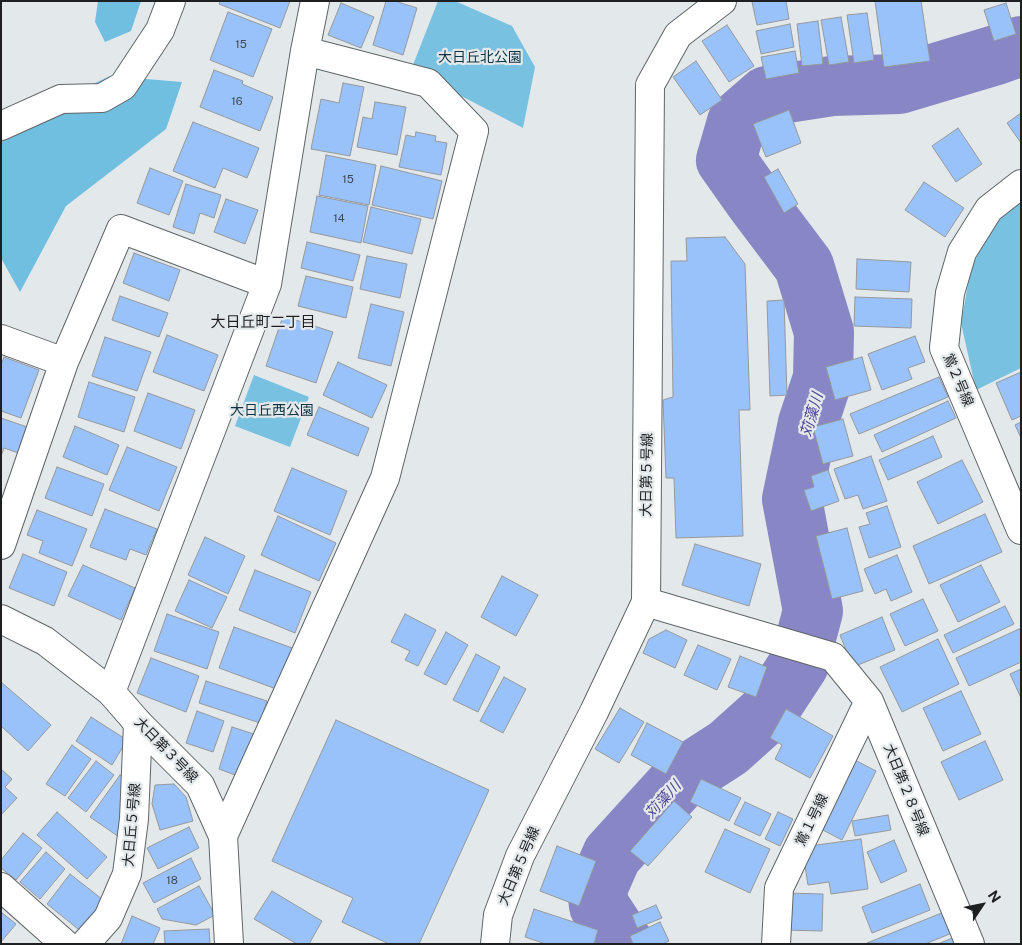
<!DOCTYPE html>
<html>
<head>
<meta charset="utf-8">
<style>
	body { margin:0 }
	#map { position:relative; width:1022px; height:945px; overflow:hidden; background:#e3e8eb; font-family:"Public Sans",sans-serif }
	canvas { display:block }
	.frame { position:absolute; inset:0; border:2px solid #1d1f20; pointer-events:none }
	.north { position:absolute; left:957px; top:880px; width:50px; height:50px; -webkit-text-stroke:4px #e3e8eb; paint-order:stroke; rotate:56deg; font-size:14px; font-weight:700; line-height:20px; text-align:center; color:#1d1f20 }
	.north::after { content:''; display:block; margin:auto; width:18px; height:22px; background:#1d1f20; clip-path:polygon(50% 0,100% 100%,50% 72%,0 100%) }
</style>
</head>
<body>
<div id="map">
<canvas width="1022" height="945"></canvas>
<div class="frame"></div>
<div class="north">N</div>
</div>
<script>
const g = document.querySelector('canvas').getContext('2d');
g.lineJoin = 'round';
function paint(path, color) { g.fillStyle = color; g.fill(path, 'evenodd'); }
const shape = rows => new Path2D(rows.map(r => 'M' + r).join(''));
function trace(path, color, width, dash) { g.strokeStyle = color; g.lineWidth = width; g.lineCap = dash ? 'butt' : 'round'; g.setLineDash(dash || []); g.stroke(path); }
function write(font, color, halo, rows, align = 'center') {
  g.font = font + ' "Public Sans","Noto Sans JP",sans-serif'; g.lineWidth = 4.5; g.setLineDash([]); g.textBaseline = 'middle'; g.strokeStyle = halo; g.fillStyle = color; for (const [text, x, y, turn = 0] of rows) {
    g.save(); g.translate(x, y); g.rotate((+turn || 0) * Math.PI / 180); g.textAlign = isNaN(turn) ? turn : align; if (halo) g.strokeText(text, 0, 0); g.fillText(text, 0, 0); g.restore();
  }
}
paint(shape([
	[438,1,455,1,512,26,535,67,523,128,411,70],
	[1021,200,1021,368,976,390,961,323,971,268,985,240,1001,218],
	[254,375,309,397,290,447,235,426]
]), '#78c1e1');
paint(shape([
	[98,1,141,1,131,31,105,42,95,22],
	[110,76,182,82,166,129,66,206,20,292,1,258,1,133,7,125]
]), '#70bee0');
trace(shape([
	[624,944,599,906,597,889,612,855,683,777,728,748,767,713,799,664,813,611,792,499,808,423,823,378,824,332,804,266,755,201,726,160,737,122,767,96,832,86,899,84,996,55,1021,46]
]), '#8886c4', 60);
const building = shape([
	[220,1,290,1,280,28,219,4,220,1],
	[386,1,395,1,417,8,403,55,373,45,386,1],
	[756,1,786,1,789,19,757,25,752,2,756,1],
	[875,1,921,1,930,61,884,67,875,1],
	[341,3,374,17,361,48,328,35,341,3],
	[1006,3,1016,34,994,41,984,10,1006,3],
	[228,12,272,29,253,77,210,60,228,12],
	[867,13,874,60,854,63,847,15,867,13],
	[841,17,849,62,829,65,821,20,841,17],
	[818,21,823,64,802,66,797,24,818,21],
	[790,24,794,47,761,54,756,31,790,24],
	[727,25,754,66,729,82,702,41,727,25],
	[795,51,799,73,766,79,761,57,795,51],
	[696,61,722,100,700,115,673,77,696,61],
	[214,70,243,81,242,84,273,97,260,131,200,107,214,70],
	[343,83,364,87,350,156,311,149,321,99,339,103,343,83],
	[375,102,406,107,397,155,357,147,363,117,372,119,375,102],
	[789,110,801,143,766,157,753,124,789,110],
	[1021,113,1021,143,1007,123,1021,113],
	[193,122,259,148,247,178,223,168,215,188,173,171,193,122],
	[958,128,982,164,956,182,932,146,958,128],
	[416,132,436,136,435,141,447,143,441,175,399,167,406,135,415,137,416,132],
	[326,155,376,165,369,205,319,195,326,155],
	[381,166,442,181,433,219,372,205,381,166],
	[150,168,183,181,169,215,137,203,150,168],
	[778,169,798,204,784,213,764,177,778,169],
	[924,182,964,208,945,237,905,210,924,182],
	[186,184,221,195,214,218,200,213,194,234,173,227,186,184],
	[317,196,368,206,361,243,310,232,317,196],
	[226,199,258,210,245,244,214,232,226,199],
	[371,207,421,219,412,254,363,242,371,207],
	[725,237,745,264,750,410,739,410,743,536,676,538,674,478,666,478,663,400,673,397,671,261,687,261,686,238,725,237],
	[307,242,360,255,353,281,301,268,307,242],
	[134,253,180,270,169,301,123,283,134,253],
	[367,256,407,264,400,298,360,289,367,256],
	[857,259,911,262,909,292,856,289,857,259],
	[306,276,353,287,346,318,298,306,306,276],
	[120,296,168,313,159,337,112,320,120,296],
	[855,297,912,299,911,328,854,326,855,297],
	[784,300,787,395,770,396,767,301,784,300],
	[371,304,404,312,391,366,358,358,371,304],
	[283,316,333,332,316,383,266,366,283,316],
	[167,335,218,355,204,391,153,372,167,335],
	[915,336,925,362,908,368,912,379,882,390,868,354,915,336],
	[105,337,151,352,137,391,92,376,105,337],
	[4,357,39,370,21,418,1,411,1,365,4,357],
	[862,357,871,390,835,400,826,367,862,357],
	[338,362,387,385,372,418,323,395,338,362],
	[1021,372,1021,416,1012,420,996,383,1021,372],
	[939,377,948,397,859,434,850,414,939,377],
	[89,382,135,397,124,432,78,417,89,382],
	[148,393,195,410,181,449,134,431,148,393],
	[948,401,956,418,882,452,874,435,948,401],
	[319,407,369,428,358,456,307,435,319,407],
	[1,418,33,429,24,455,4,448,1,456,1,418],
	[843,419,853,456,823,464,813,427,843,419],
	[1021,422,1021,438,1015,425,1021,422],
	[75,426,119,445,107,475,63,457,75,426],
	[933,436,942,457,888,480,879,460,933,436],
	[127,447,177,467,159,511,109,490,127,447],
	[871,456,887,501,863,509,858,495,845,499,834,469,871,456],
	[962,460,983,502,938,524,917,482,962,460],
	[57,467,104,484,92,516,45,498,57,467],
	[292,468,347,491,330,535,274,511,292,468],
	[828,470,839,501,811,511,804,490,814,487,811,476,828,470],
	[887,506,901,547,869,558,859,527,870,524,866,513,887,506],
	[105,509,157,529,146,555,130,549,126,560,90,547,105,509],
	[37,510,87,529,72,566,39,553,43,541,27,535,37,510],
	[985,514,1002,552,929,584,913,546,985,514],
	[278,516,336,543,319,581,261,555,278,516],
	[847,528,863,591,832,599,816,536,847,528],
	[205,537,245,556,228,594,188,575,205,537],
	[695,544,761,564,749,606,682,585,695,544],
	[23,554,67,572,54,606,9,588,23,554],
	[897,555,912,592,891,601,886,589,875,594,864,569,897,555],
	[83,565,135,588,121,620,68,596,83,565],
	[981,565,1000,602,958,622,940,585,981,565],
	[255,570,311,592,295,633,239,610,255,570],
	[502,576,538,595,516,636,481,617,502,576],
	[189,580,227,597,212,628,175,611,189,580],
	[923,599,938,631,905,646,890,614,923,599],
	[1005,606,1014,624,953,653,944,635,1005,606],
	[167,614,219,632,207,669,154,651,167,614],
	[405,614,436,630,418,666,405,660,410,651,391,642,405,614],
	[882,617,895,650,853,667,840,635,882,617],
	[234,627,295,649,279,690,219,668,234,627],
	[1019,629,1021,632,1021,662,969,686,956,658,1019,629],
	[666,630,687,640,675,668,643,653,649,639,666,630],
	[446,632,468,645,446,685,424,674,446,632],
	[938,639,959,684,902,712,880,667,938,639],
	[698,645,731,659,717,690,684,675,698,645],
	[476,654,500,667,478,712,453,700,476,654],
	[740,656,767,667,756,697,728,687,740,656],
	[151,658,199,676,186,712,137,693,151,658],
	[1021,669,1021,698,1010,674,1021,669],
	[504,677,526,689,503,733,480,721,504,677],
	[206,681,267,701,260,723,199,703,206,681],
	[1,682,51,725,28,751,1,726,1,682],
	[961,691,981,734,943,751,923,708,961,691],
	[620,708,644,722,619,763,595,749,620,708],
	[786,709,833,736,810,778,775,759,782,745,770,738,786,709],
	[197,711,224,721,213,752,186,743,197,711],
	[91,717,127,740,112,765,76,741,91,717],
	[336,720,489,790,419,944,389,944,342,922,353,898,272,861,336,720],
	[647,723,683,742,666,774,631,755,647,723],
	[232,727,257,735,243,778,219,769,232,727],
	[985,741,1003,780,959,800,941,762,985,741],
	[72,745,91,759,65,796,46,784,72,745],
	[849,757,876,771,842,840,815,826,849,757],
	[96,761,114,775,86,812,68,798,96,761],
	[1,769,12,779,5,787,17,798,1,815,1,769],
	[120,775,131,783,122,839,90,817,120,775],
	[701,779,741,798,729,821,690,802,701,779],
	[174,784,186,797,193,821,160,830,152,804,155,785,174,784],
	[674,801,692,817,648,866,630,851,674,801],
	[745,802,771,814,760,836,734,824,745,802],
	[57,812,107,857,87,879,37,835,57,812],
	[778,812,793,819,780,846,765,839,778,812],
	[888,815,891,830,855,836,852,821,888,815],
	[189,827,199,848,158,869,147,848,189,827],
	[725,829,770,849,750,893,705,872,725,829],
	[23,833,42,848,16,880,1,868,1,860,23,833],
	[861,839,868,889,831,894,829,882,808,885,802,847,861,839],
	[894,840,907,871,881,883,867,852,894,840],
	[557,846,596,861,579,906,540,891,557,846],
	[46,852,65,869,40,899,20,882,46,852],
	[191,858,201,879,154,903,143,883,191,858],
	[70,874,107,903,83,933,47,904,70,874],
	[920,884,930,910,872,933,862,907,920,884],
	[199,886,215,915,196,925,162,919,157,909,199,886],
	[272,891,322,921,309,944,297,944,254,919,272,891],
	[785,893,823,894,822,931,784,930,785,893],
	[656,905,662,918,637,928,632,915,656,905],
	[534,909,598,930,594,944,546,944,525,937,534,909],
	[949,910,957,931,925,944,867,943,949,910],
	[1,912,16,924,1,942,1,912],
	[132,916,160,928,153,944,121,944,132,916],
	[660,922,669,941,663,944,633,944,630,936,660,922],
	[209,929,210,944,165,944,164,931,209,929],
	[957,936,960,944,938,944,957,936]
]);
paint(building, '#9ac2fa');
trace(building, '#95989c', 1);
const street = shape([
	[722,1,678,35,650,85,646,602,833,657,869,701,970,944],
	[1,126,61,99,102,98,123,86,160,30,171,1],
	[1021,184,989,209,962,252,950,293,944,348,1021,530],
	[1,339,64,362],
	[1,545,64,362,121,229,267,284],
	[111,692,267,284,305,51,315,1],
	[223,836,385,478,474,131,428,83,305,51],
	[1,887,65,944],
	[85,944,108,918,127,874,134,819,138,723],
	[776,944,779,888,869,701]
]);
const secondary = shape([
	[1,619,45,641,111,692,138,723,200,785,223,836,229,944],
	[495,944,498,915,520,856,594,712,646,602]
]);
trace(street, '#606567', 30);
trace(secondary, '#606567', 30);
trace(street, '#fff', 28);
trace(secondary, '#fff', 28);
write('11px', '#3c4856', null, [
	["15",241,45],
	["16",237,102],
	["15",348,180],
	["14",339,219],
	["18",172,881]
]);
write('14px', '#0d3240', '#e3e8eb', [
	["大日丘北公園",480,58],
	["大日丘西公園",272,411]
]);
write('14px', '#1d1f20', '#e3e8eb', [
	["鴬２号線",958,380,67],
	["大日第５号線",647,475,-89],
	["大日第３号線",166,750,46],
	["大日第２８号線",906,790,68],
	["鴬１号線",812,820,-64],
	["大日丘５号線",132,825,-85],
	["大日第５号線",519,866,-67]
]);
write('15px', '#1d1f20', '#e3e8eb', [
	["大日丘町二丁目",263,322]
]);
write('italic 15px', '#4f4793', '#e3e8eb', [
	["苅藻川",812,415,-74],
	["苅藻川",663,800,-48]
]);
</script>
</body>
</html>
